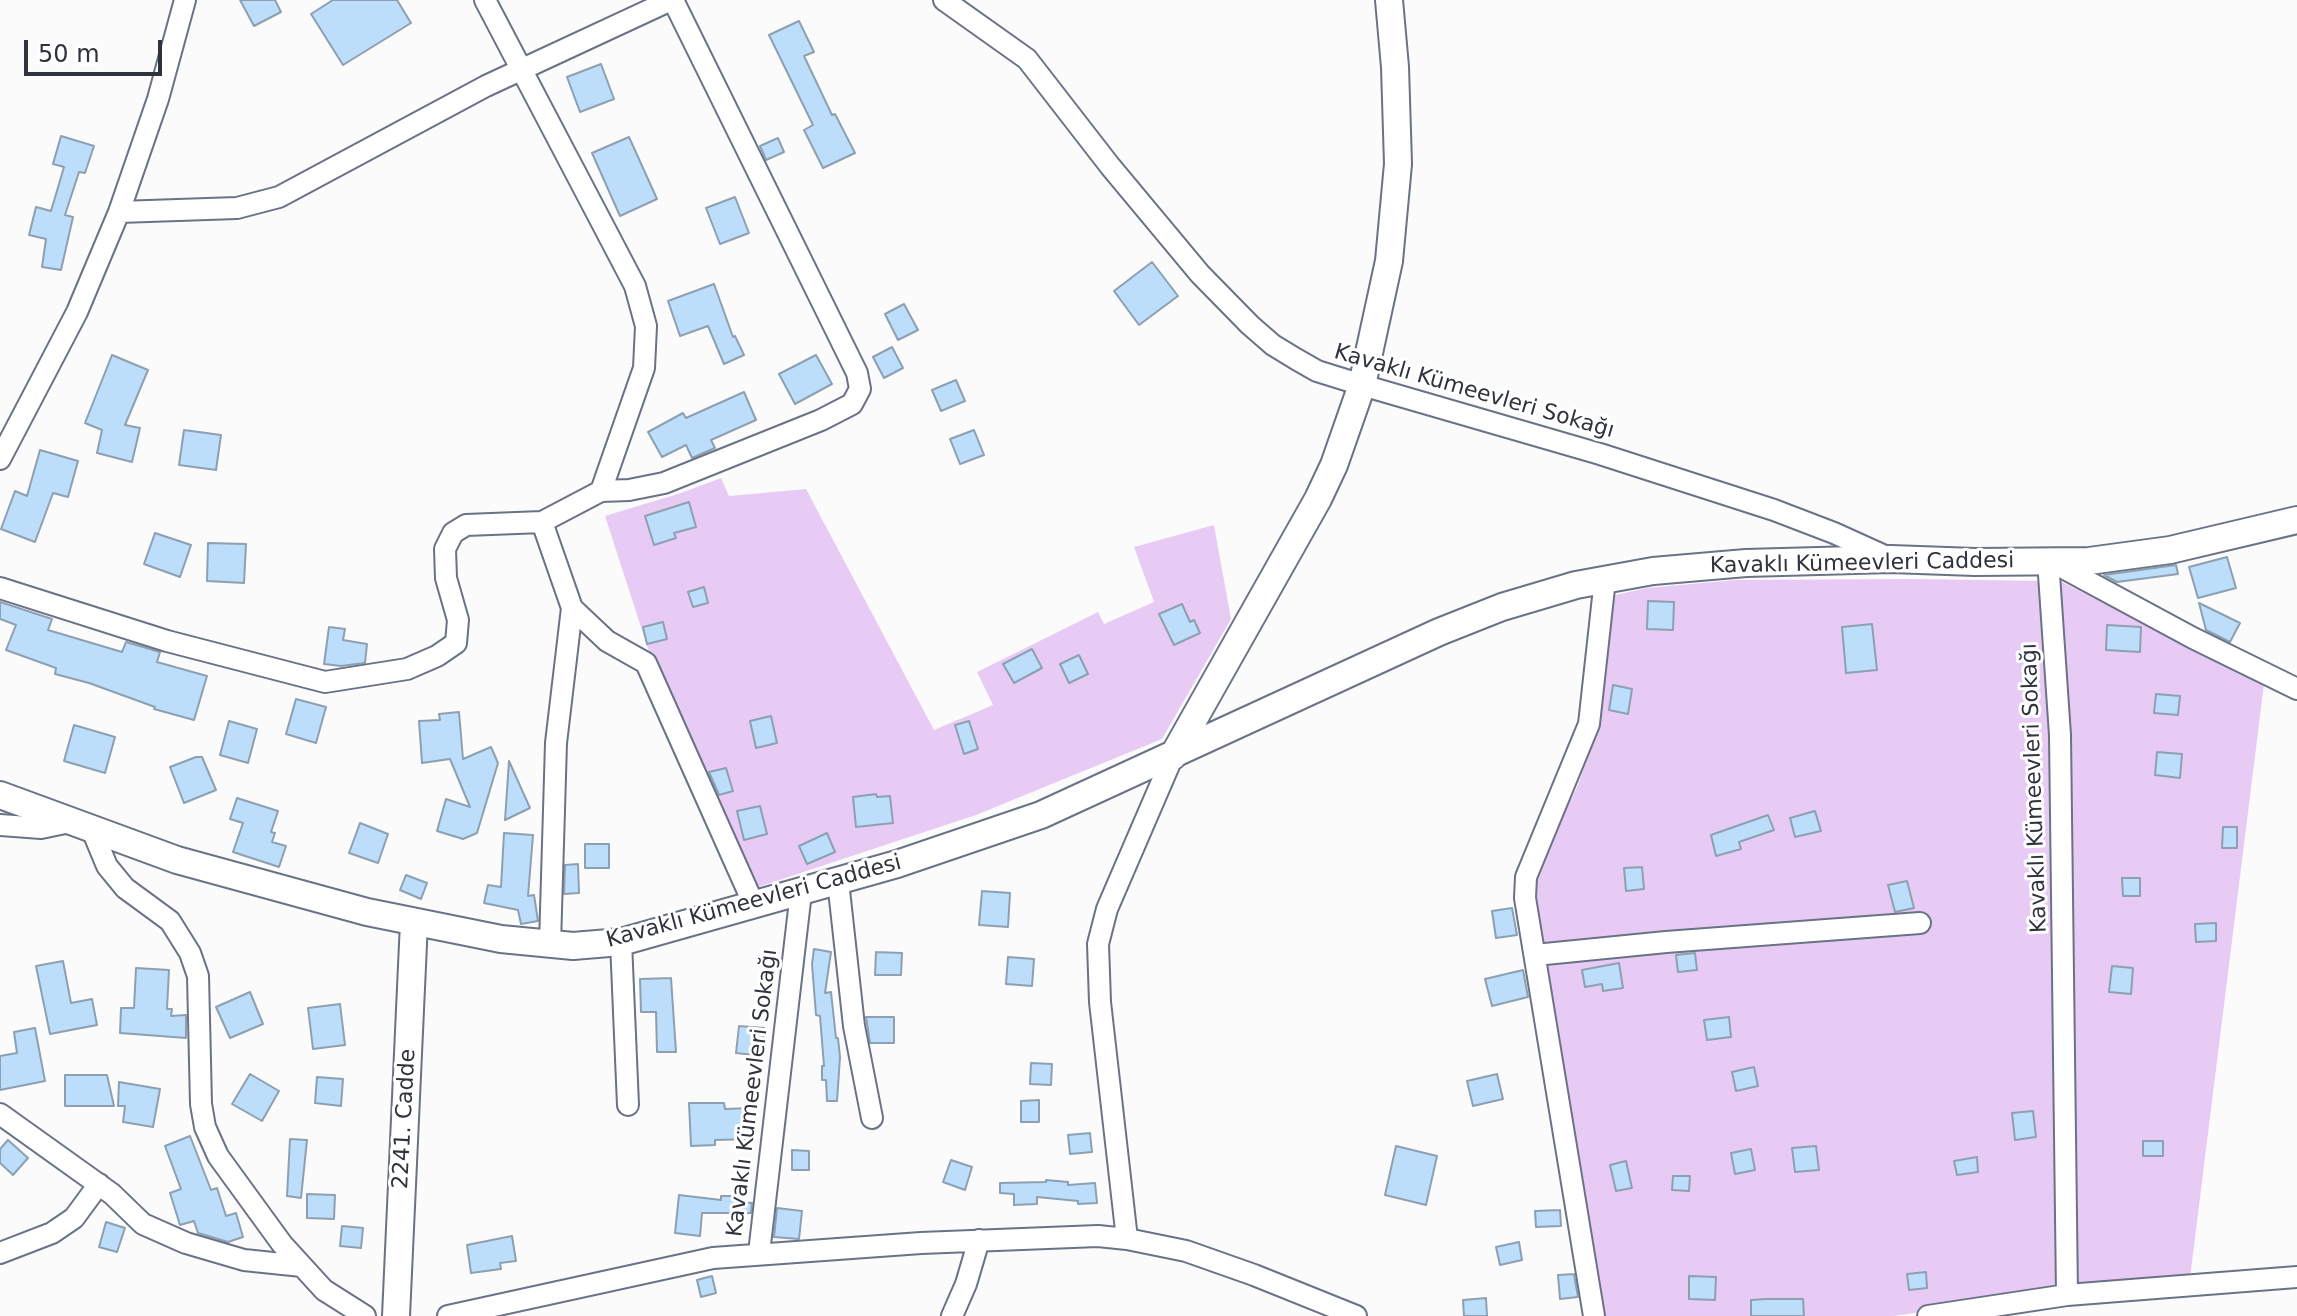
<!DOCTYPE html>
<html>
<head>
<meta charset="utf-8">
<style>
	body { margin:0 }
	#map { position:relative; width:2297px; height:1316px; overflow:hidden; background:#fbfbfb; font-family:"DejaVu Sans",sans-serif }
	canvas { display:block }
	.scale { position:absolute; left:24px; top:40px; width:138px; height:36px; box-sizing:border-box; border:4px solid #2f333b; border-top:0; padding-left:10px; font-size:24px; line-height:28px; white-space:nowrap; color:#2f333b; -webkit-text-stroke:6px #fff; paint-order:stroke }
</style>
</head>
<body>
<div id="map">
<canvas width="2297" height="1316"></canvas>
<div class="scale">50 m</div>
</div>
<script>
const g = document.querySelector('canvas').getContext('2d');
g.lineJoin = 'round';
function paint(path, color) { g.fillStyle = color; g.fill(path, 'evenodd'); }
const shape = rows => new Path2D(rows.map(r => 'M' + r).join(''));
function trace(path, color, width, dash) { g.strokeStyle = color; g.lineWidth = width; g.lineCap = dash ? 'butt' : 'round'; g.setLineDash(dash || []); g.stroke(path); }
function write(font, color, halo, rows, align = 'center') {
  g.font = font + ' "DejaVu Sans",sans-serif'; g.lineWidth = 6; g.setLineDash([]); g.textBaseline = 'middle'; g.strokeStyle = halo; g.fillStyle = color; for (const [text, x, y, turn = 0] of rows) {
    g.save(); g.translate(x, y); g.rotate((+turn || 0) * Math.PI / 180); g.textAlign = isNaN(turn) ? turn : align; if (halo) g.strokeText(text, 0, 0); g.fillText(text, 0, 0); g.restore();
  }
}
paint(shape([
	[721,478,729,496,806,489,934,730,993,705,977,672,1098,612,1104,624,1154,602,1134,547,1214,525,1231,619,1162,739,976,815,755,888,650,655,605,516,681,493],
	[1910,579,2047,581,2063,1291,1894,1316,1602,1316,1533,898,1534,883,1541,859,1578,785,1591,747,1600,709,1615,595,1647,588,1736,580],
	[2060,581,2264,684,2190,1278,2073,1289]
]), '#e8cbf5');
const building = shape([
	[240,0,275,0,281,12,254,26,240,0],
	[333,0,397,0,411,23,343,65,311,14,333,0],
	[799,21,814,52,804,56,832,115,835,114,855,153,823,168,804,130,813,125,769,35,799,21],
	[601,64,614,99,580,112,567,77,601,64],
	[61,136,94,146,85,173,79,172,65,215,73,217,61,270,42,267,46,239,29,235,36,207,51,211,64,167,53,164,61,136],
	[629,137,657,199,620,216,592,153,629,137],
	[778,138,784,152,766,160,760,146,778,138],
	[735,197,749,233,720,244,706,208,735,197],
	[1152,262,1178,296,1139,325,1114,291,1152,262],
	[714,284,733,337,735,336,744,355,724,364,708,326,680,336,668,301,714,284],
	[904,304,918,330,898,340,885,314,904,304],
	[892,347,903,368,884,378,873,357,892,347],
	[112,355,148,370,125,425,140,428,132,462,97,453,102,430,85,423,112,355],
	[816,355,832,384,795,404,779,374,816,355],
	[956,380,965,401,941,411,932,390,956,380],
	[744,392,756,420,711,440,715,448,692,458,686,445,662,457,648,432,683,413,686,418,744,392],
	[184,430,221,435,216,470,179,465,184,430],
	[974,430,984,455,960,464,950,439,974,430],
	[40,450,78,461,68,497,53,493,35,542,1,529,15,491,27,496,40,450],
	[689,502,696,527,674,533,676,538,654,545,645,516,689,502],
	[155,533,191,545,180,577,144,564,155,533],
	[208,543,246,544,244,583,207,581,208,543],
	[2227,557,2236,588,2198,598,2189,567,2227,557],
	[2176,565,2178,574,2117,582,2104,575,2176,565],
	[704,587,708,603,693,607,688,592,704,587],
	[1648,601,1674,602,1673,630,1647,629,1648,601],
	[0,602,52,619,48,630,122,652,126,642,160,652,157,662,207,676,194,720,154,709,155,707,89,683,55,674,56,668,6,650,16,625,0,619,0,602],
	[2199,603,2240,623,2230,642,2206,630,2199,603],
	[1182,604,1190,622,1194,620,1200,633,1174,645,1159,614,1182,604],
	[663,622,667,639,647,644,643,627,663,622],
	[1872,624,1877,670,1846,673,1842,627,1872,624],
	[2107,625,2141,627,2140,652,2106,650,2107,625],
	[329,627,345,629,343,640,367,644,365,663,341,666,324,664,329,627],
	[1032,649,1042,668,1014,683,1003,664,1032,649],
	[1079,655,1088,674,1069,683,1060,664,1079,655],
	[1613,685,1632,689,1628,714,1609,710,1613,685],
	[2156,694,2180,696,2178,715,2154,713,2156,694],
	[296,699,326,707,316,743,286,734,296,699],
	[459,712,463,759,491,747,498,763,477,833,463,839,437,831,446,799,470,807,450,759,422,763,419,721,440,720,439,714,459,712],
	[771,716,777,743,756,748,750,721,771,716],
	[229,721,257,729,248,763,220,755,229,721],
	[969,721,978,749,964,754,955,725,969,721],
	[74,725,115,737,105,773,64,761,74,725],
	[2157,752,2182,754,2180,778,2155,775,2157,752],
	[196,757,202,757,216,790,184,803,170,767,196,757],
	[509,761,530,808,505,820,509,761],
	[726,768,733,791,719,795,709,772,726,768],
	[876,794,877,797,890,796,893,823,856,827,853,797,876,794],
	[237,798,278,811,271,832,275,833,272,842,286,846,279,867,233,852,243,823,230,819,237,798],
	[760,806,767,834,744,840,737,811,760,806],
	[1815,811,1821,831,1795,837,1790,818,1815,811],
	[1768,815,1774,830,1739,842,1741,849,1716,856,1711,835,1768,815],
	[360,823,388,834,378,863,349,853,360,823],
	[2223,827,2237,827,2237,848,2222,848,2223,827],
	[504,833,533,835,528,896,534,895,538,921,521,924,518,910,484,903,488,885,501,887,504,833],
	[827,833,835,852,807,864,799,846,827,833],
	[585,844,609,844,609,868,585,868,585,844],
	[578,864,579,893,564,894,565,865,578,864],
	[1642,867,1644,889,1626,891,1624,868,1642,867],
	[406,875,427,883,421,899,400,890,406,875],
	[2122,878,2140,878,2140,896,2123,896,2122,878],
	[1907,881,1914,908,1895,912,1888,885,1907,881],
	[982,891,1010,893,1008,927,979,925,982,891],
	[1512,908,1517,935,1496,938,1492,911,1512,908],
	[2216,923,2216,941,2196,942,2195,924,2216,923],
	[814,949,831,952,825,993,831,992,836,1038,838,1038,840,1057,837,1101,827,1101,826,1080,822,1080,822,1066,824,1066,820,1016,816,1015,812,964,814,949],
	[876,952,902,953,901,975,875,975,876,952],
	[1695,953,1697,970,1678,972,1676,955,1695,953],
	[1008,957,1034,959,1032,986,1006,984,1008,957],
	[63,961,71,1003,92,999,97,1025,50,1034,36,966,63,961],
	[1619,963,1623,988,1603,991,1602,984,1585,987,1582,970,1619,963],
	[2112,966,2133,968,2131,994,2109,992,2112,966],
	[136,968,169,970,167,1009,172,1009,171,1016,186,1015,186,1038,120,1033,121,1008,134,1008,136,968],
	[1523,970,1528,997,1492,1006,1485,979,1523,970],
	[671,978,676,1052,657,1052,656,1012,641,1012,640,979,671,978],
	[250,992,263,1024,230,1038,216,1007,250,992],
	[340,1004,345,1045,313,1049,308,1008,340,1004],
	[866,1017,894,1017,894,1043,870,1043,866,1017],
	[1729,1017,1731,1037,1707,1040,1704,1020,1729,1017],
	[739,1026,764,1028,762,1056,736,1053,739,1026],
	[35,1028,45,1081,0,1090,0,1056,17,1053,14,1032,35,1028],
	[1031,1063,1052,1064,1051,1085,1030,1084,1031,1063],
	[1754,1067,1758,1086,1736,1091,1732,1072,1754,1067],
	[250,1074,279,1091,262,1121,232,1104,250,1074],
	[1497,1074,1503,1099,1473,1106,1467,1081,1497,1074],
	[65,1075,107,1075,114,1106,65,1106,65,1075],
	[317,1077,343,1079,341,1106,315,1103,317,1077],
	[119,1082,160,1089,153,1127,123,1122,125,1106,118,1106,119,1082],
	[1039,1100,1039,1122,1021,1122,1021,1101,1039,1100],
	[689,1103,724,1103,725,1109,751,1108,752,1139,715,1140,715,1145,691,1146,689,1103],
	[2033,1111,2036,1137,2015,1140,2012,1113,2033,1111],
	[1090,1133,1092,1152,1070,1154,1068,1135,1090,1133],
	[190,1136,211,1190,217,1188,226,1216,236,1213,243,1237,228,1242,198,1233,194,1221,180,1225,170,1193,181,1189,165,1146,190,1136],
	[290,1139,307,1140,301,1198,287,1196,290,1139],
	[8,1140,28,1158,13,1175,0,1163,0,1149,8,1140],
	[2143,1141,2163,1141,2163,1156,2143,1156,2143,1141],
	[1396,1146,1437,1156,1426,1205,1385,1195,1396,1146],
	[1816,1146,1819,1170,1795,1172,1792,1148,1816,1146],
	[1751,1149,1755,1170,1735,1174,1731,1153,1751,1149],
	[792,1150,809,1151,809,1170,792,1170,792,1150],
	[1977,1157,1978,1172,1957,1175,1954,1161,1977,1157],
	[951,1160,972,1167,965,1190,943,1182,951,1160],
	[1626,1161,1632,1188,1616,1191,1610,1165,1626,1161],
	[1673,1176,1690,1176,1689,1191,1672,1190,1673,1176],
	[1046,1180,1068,1182,1068,1185,1095,1183,1097,1203,1078,1204,1078,1201,1037,1197,1037,1204,1014,1205,1014,1194,1000,1193,1000,1183,1046,1182,1046,1180],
	[307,1194,335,1195,334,1219,307,1218,307,1194],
	[679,1195,721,1200,721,1196,741,1196,741,1202,752,1203,751,1213,702,1213,700,1236,675,1233,679,1195],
	[777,1208,802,1211,799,1239,774,1237,777,1208],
	[1560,1210,1561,1226,1536,1227,1535,1211,1560,1210],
	[106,1222,125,1228,117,1252,99,1247,106,1222],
	[342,1226,363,1228,361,1248,340,1246,342,1226],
	[512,1236,516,1261,500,1263,501,1269,471,1273,467,1245,512,1236],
	[1519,1242,1522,1260,1500,1265,1496,1247,1519,1242],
	[1926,1272,1927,1288,1909,1290,1907,1274,1926,1272],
	[1574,1274,1578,1297,1560,1299,1558,1275,1574,1274],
	[712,1276,716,1293,701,1297,697,1280,712,1276],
	[1689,1276,1716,1277,1715,1300,1689,1299,1689,1276],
	[1486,1298,1487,1316,1464,1316,1463,1300,1486,1298],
	[1766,1299,1803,1299,1804,1316,1751,1316,1751,1300,1766,1299]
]);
paint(building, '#bcdefb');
trace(building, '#8da0b1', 2);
const minor = shape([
	[485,0,635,286,646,326,644,368,601,491],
	[944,0,1027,59,1110,166,1200,274,1250,325,1273,345,1296,359,1317,371,1362,385,1600,454,1774,510,1834,533,1887,557],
	[119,212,237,208,279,197,486,86,671,0],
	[0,459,77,312,119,212,158,99,185,0],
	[542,522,572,608,556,743,550,944],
	[2048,560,2060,735,2067,1295],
	[2052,562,2193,638,2297,689],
	[0,588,167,641,325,682,407,669,437,656,456,643,458,620,446,578,445,549,453,533,466,525,542,522,601,491,629,490,664,483,821,420,852,404,860,389,857,373,673,0],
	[572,608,607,641,646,663,754,905],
	[0,825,41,828,70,822],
	[92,830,107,866,125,888,170,921,190,953,198,976,201,1104,205,1127,218,1156,282,1244,324,1290,365,1316],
	[838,881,854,1026,872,1118],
	[621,942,628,1105],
	[1535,955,1666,942,1920,923],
	[0,1114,112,1194,143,1224,186,1243,244,1260,302,1266],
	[1127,1239,1100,1002,1098,944,1107,909,1173,756],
	[0,1253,52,1233,74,1218,99,1184],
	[759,1253,801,892],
	[448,1316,713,1258,921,1243,1098,1236,1127,1239,1186,1251,1254,1275,1356,1316],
	[952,1316,966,1284,979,1240],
	[1594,1316,1525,898,1526,877,1589,724,1605,579],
	[1928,1316,2067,1295,2297,1277]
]);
const tertiary = shape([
	[1173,756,1318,499,1334,465,1362,385,1389,261,1398,164,1395,67,1389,0],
	[0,795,177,860,367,912,501,939,573,946,621,942,897,864,1041,815,1439,632,1502,607,1576,585,1653,571,1746,563,1891,559,1975,562,2089,561,2170,550,2297,520],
	[396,1316,414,922]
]);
trace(minor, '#6a7286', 24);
trace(tertiary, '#6a7286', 30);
trace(minor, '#fff', 20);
trace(tertiary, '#fff', 26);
write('22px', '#2f333b', '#fff', [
	["Kavaklı Kümeevleri Sokağı",1474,392,16],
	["Kavaklı Kümeevleri Caddesi",1862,564,-1],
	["Kavaklı Kümeevleri Sokağı",2035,788,-92],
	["Kavaklı Kümeevleri Caddesi",754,902,-15],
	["Kavaklı Kümeevleri Sokağı",753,1093,-83],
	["2241. Cadde",405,1119,-87]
]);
</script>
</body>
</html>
